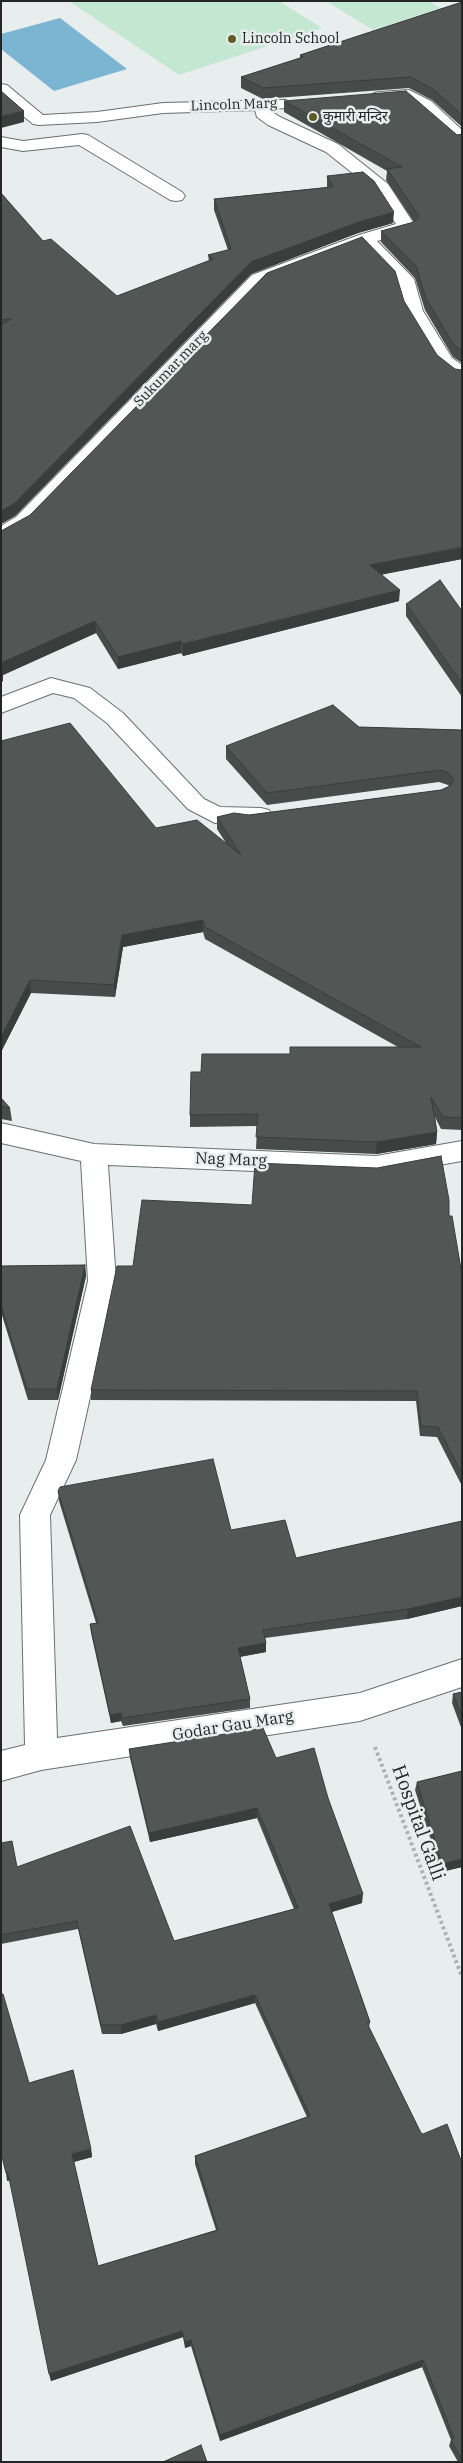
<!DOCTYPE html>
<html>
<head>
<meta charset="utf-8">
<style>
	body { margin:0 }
	#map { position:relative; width:463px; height:2463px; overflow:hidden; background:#e8eeee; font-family:"IBM Plex Serif",serif }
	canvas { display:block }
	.frame { position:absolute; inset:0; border:2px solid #242626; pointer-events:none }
</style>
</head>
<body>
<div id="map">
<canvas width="463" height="2463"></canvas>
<div class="frame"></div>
</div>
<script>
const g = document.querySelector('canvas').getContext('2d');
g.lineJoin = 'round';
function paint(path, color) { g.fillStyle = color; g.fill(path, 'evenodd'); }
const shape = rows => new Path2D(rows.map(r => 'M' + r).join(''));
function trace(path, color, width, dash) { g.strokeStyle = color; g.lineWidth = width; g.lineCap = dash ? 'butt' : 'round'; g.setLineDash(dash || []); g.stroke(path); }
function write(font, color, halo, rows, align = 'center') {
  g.font = font + ' "IBM Plex Serif","Noto Sans Devanagari",serif'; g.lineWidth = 5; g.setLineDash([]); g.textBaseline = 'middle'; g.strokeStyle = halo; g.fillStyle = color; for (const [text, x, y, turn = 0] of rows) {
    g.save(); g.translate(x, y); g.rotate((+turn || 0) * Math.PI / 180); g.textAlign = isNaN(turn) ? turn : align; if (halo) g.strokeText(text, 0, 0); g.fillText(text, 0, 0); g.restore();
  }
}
paint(shape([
	[69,1,279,1,322,28,179,75],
	[326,1,429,1,440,8,373,30]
]), '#c3e7d1');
paint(shape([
	[60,18,127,69,54,91,1,49,1,34]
]), '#7cb5d2');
const minor = shape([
	[1,84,7,85,43,115,97,112,163,103,286,100,288,104,286,108,271,109,271,111,280,117,338,144,388,184,416,227,413,231,377,241,414,279,423,311,452,358,462,365,462,381,455,379,438,366,405,311,396,281,362,246,266,283,30,525,8,539,1,541,1,526,16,517,252,275,359,235,396,224,375,191,326,152,268,125,257,117,255,110,163,113,97,122,39,125,33,124,1,98,1,84],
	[409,90,431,101,462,130,462,145,456,144,419,109,406,100,380,102,374,101,372,97,374,93,380,92,409,90],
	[82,134,88,135,182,192,185,196,182,200,176,201,170,200,79,145,23,151,1,147,1,137,23,141,82,134],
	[51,678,90,688,123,713,204,799,220,807,261,808,269,810,273,816,269,822,249,825,215,823,188,809,107,723,74,698,53,693,1,713,1,697,51,678],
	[1,1123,94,1144,376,1156,462,1141,462,1161,376,1176,108,1165,116,1281,76,1460,50,1515,57,1738,360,1693,462,1659,462,1687,360,1721,41,1770,1,1781,1,1751,25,1745,20,1515,46,1460,88,1281,81,1161,1,1143,1,1123]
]);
trace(minor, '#6a7070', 2);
trace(shape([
	[375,1747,462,1977]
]), '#acb1b1', 4, [3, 3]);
paint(minor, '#fff');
paint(shape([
	[462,2,462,127,432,100,409,88,263,99,241,88,241,77,300,58,300,55],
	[284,101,457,135,462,134,462,363,453,357,425,310,415,278,381,242,381,231,414,222,386,180,387,171,284,112],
	[327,176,393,223,358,233,251,274,15,516,1,524,1,193,43,241,117,296,209,261,208,255,228,250,214,210,214,199,327,187],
	[1,531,462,559,382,574,399,601,183,656,181,653,118,669,96,633,3,675,3,681,1,682],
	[406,604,462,611,462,697,406,616],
	[359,727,462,730,462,1130,441,1129,435,1117,437,1132,436,1144,376,1154,256,1149,257,1126,190,1127,190,1115,201,1072,290,1054,398,1047,205,939,203,932,123,947,115,997,31,993,2,1050,1,741,156,828,226,843,217,829,217,817,249,815,441,790,449,786,448,785,439,782,267,805,226,759,226,746],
	[1,1098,10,1108,12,1121,1,1119],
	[449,1216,462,1275,462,1486,437,1437,420,1436,416,1401,91,1400,91,1390,133,1266],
	[85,1265,86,1276,58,1400,28,1400,1,1312,1,1266],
	[58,1491,231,1530,296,1558,462,1521,462,1606,407,1619,265,1638,266,1652,240,1657,250,1699,250,1708,123,1726,121,1721,111,1723,91,1633,90,1624,96,1623,59,1501],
	[462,1692,462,1730,452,1703,453,1694],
	[129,1749,276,1758,328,1798,362,1903,332,1912,370,2022,369,2027,421,2133,462,2163,462,2462,458,2462,449,2446,451,2440,422,2367,220,2441,191,2346,185,2348,183,2337,51,2381,10,2180,7,2181,29,2083,91,2149,92,2157,74,2162,98,2266,216,2230,195,2164,195,2156,307,2117,255,2003,158,2031,156,2024,121,2034,102,2034,78,1929,1,1944,1,1843,17,1867,174,1941,294,1909,257,1818,150,1842,130,1758],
	[462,1771,462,1867,441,1872,415,1790,417,1782]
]), '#474b4a');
paint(shape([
	[24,111,24,122,1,128,1,116],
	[394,212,393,223,358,233,251,274,15,516,1,524,1,511,251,262,359,222],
	[462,547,462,559,370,577,370,565],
	[400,590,399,601,183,656,183,644],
	[95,621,96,633,3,675,3,681,1,682,1,663],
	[181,641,181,653,118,669,118,657],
	[203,920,203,932,123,947,115,997,114,985,122,935],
	[30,980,31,993,2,1050,1,1037],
	[437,1132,436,1144,376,1154,377,1142],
	[85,1265,86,1276,58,1400,57,1389],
	[462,1597,462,1606,407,1619,408,1609],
	[266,1643,266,1652,238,1657,238,1648],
	[121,1713,121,1721,111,1723,110,1715],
	[257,1808,257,1818,150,1842,149,1833],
	[462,1859,462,1867,441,1872,442,1864],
	[363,1894,362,1903,328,1913,329,1904],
	[255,1995,255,2003,158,2031,158,2022],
	[156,2015,156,2024,121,2034,121,2025],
	[91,2149,92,2157,73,2162,72,2154],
	[6,2173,8,2173,10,2180,7,2181],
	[182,2331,183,2337,51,2381,49,2374],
	[191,2340,191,2346,185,2348,185,2342],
	[423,2360,422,2367,220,2441,220,2435]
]), '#393d3c');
const building = shape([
	[462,2,462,115,433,89,410,77,263,88,241,77,303,57,300,55,462,2],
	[1,91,24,111,1,116,1,91],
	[406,91,457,135,462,134,462,351,454,345,426,299,416,266,381,231,414,222,419,216,387,169,402,167,284,101,406,91],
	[363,172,374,181,394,212,359,222,251,262,14,504,1,511,1,325,11,319,1,320,1,193,43,241,51,239,117,296,213,259,208,255,231,249,214,199,333,187,327,176,363,172],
	[362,237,395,271,404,301,437,355,455,369,462,370,462,547,370,565,400,590,183,644,181,641,118,657,95,621,1,663,1,531,30,515,267,273,362,237],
	[440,580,462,611,462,683,406,604,440,580],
	[333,705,359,727,462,730,462,1118,443,1117,431,1097,437,1132,377,1142,256,1137,258,1114,190,1115,191,1072,201,1072,202,1054,290,1054,290,1047,421,1047,205,927,203,920,122,935,114,985,30,980,1,1037,1,741,70,723,156,828,197,820,241,855,217,817,234,813,249,815,441,790,450,786,454,780,449,773,440,770,267,793,226,746,333,705],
	[1,1098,10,1108,1,1106,1,1098],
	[441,1156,449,1200,449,1216,452,1216,462,1275,462,1474,438,1427,421,1426,417,1391,91,1390,117,1266,133,1266,142,1200,252,1205,255,1163,377,1168,441,1156],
	[85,1265,57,1389,27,1389,1,1305,1,1266,85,1265],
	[213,1459,231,1530,285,1520,296,1558,462,1521,462,1597,408,1609,263,1630,266,1643,238,1648,250,1699,122,1718,121,1713,110,1715,90,1624,98,1623,58,1491,60,1487,213,1459],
	[462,1692,462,1717,453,1694,462,1692],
	[263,1728,276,1758,314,1748,328,1798,363,1894,329,1904,370,2022,367,2023,421,2133,423,2134,447,2124,462,2163,462,2460,451,2440,454,2438,423,2360,220,2435,191,2340,185,2342,182,2331,49,2374,8,2173,6,2173,1,2153,1,1994,3,1994,29,2083,73,2070,91,2149,72,2154,98,2266,218,2230,195,2156,310,2116,255,1995,158,2022,156,2015,121,2025,101,2025,77,1921,1,1935,1,1843,12,1841,17,1867,130,1826,174,1941,298,1908,257,1808,149,1833,129,1749,263,1728],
	[462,1771,462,1859,442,1864,417,1782,462,1771],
	[201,2445,207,2462,163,2462,201,2445]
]);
paint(building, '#525756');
trace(building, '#393d3c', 1);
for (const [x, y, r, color] of [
	[232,39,5,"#5f5b27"],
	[313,117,5,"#5f5b27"]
]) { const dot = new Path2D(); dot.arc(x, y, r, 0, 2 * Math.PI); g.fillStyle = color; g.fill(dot); trace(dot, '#e8eeee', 2); }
write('14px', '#242626', '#e8eeee', [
	["Lincoln School",242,39],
	["कुमारी मन्दिर",323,117]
], 'left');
write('14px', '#242626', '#e8eeee', [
	["Lincoln Marg",234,105,-2],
	["Sukumar marg",171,369,-46]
]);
write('16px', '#242626', '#e8eeee', [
	["Nag Marg",231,1160,2],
	["Godar Gau Marg",233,1726,-9]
]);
write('19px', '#242626', '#e8eeee', [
	["Hospital Galli",418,1823,70]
]);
</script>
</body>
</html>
